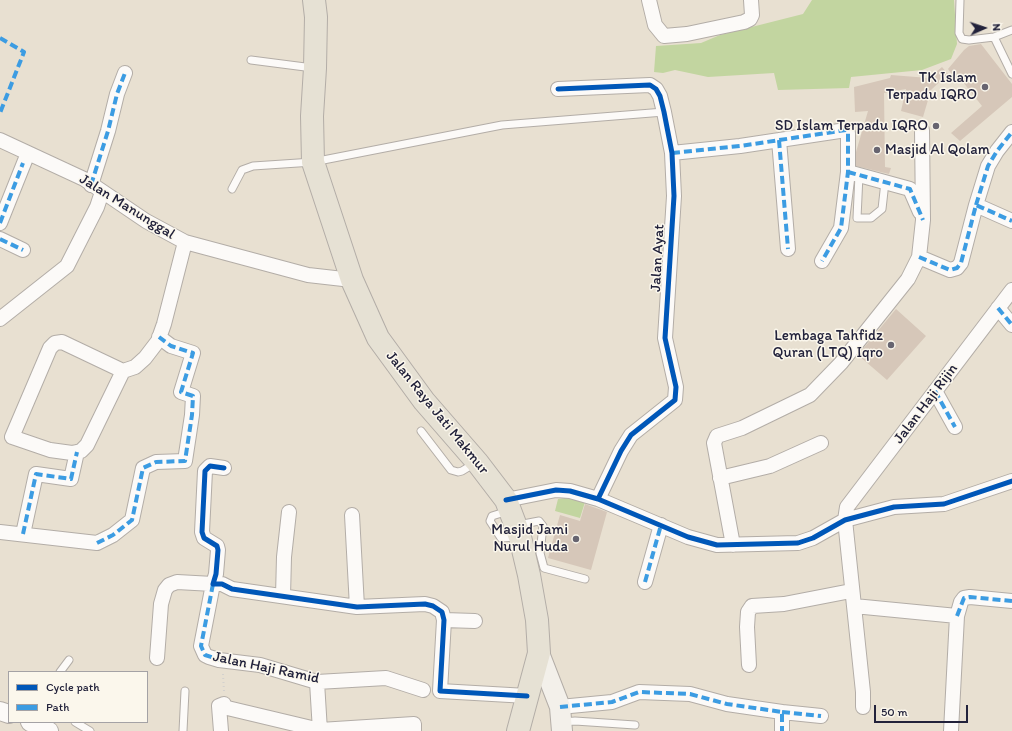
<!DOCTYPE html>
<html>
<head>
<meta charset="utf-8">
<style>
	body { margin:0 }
	#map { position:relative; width:1012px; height:731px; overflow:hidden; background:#e8e0d1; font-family:Itim,sans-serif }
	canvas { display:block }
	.legend { position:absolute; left:8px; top:671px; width:140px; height:52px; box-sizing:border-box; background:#fbf7ec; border:1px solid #a4a2a5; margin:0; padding:5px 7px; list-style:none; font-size:12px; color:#22223b }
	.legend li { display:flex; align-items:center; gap:8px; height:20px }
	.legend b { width:20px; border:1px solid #a4a2a5 }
	.north { position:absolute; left:964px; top:8px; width:40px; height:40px; -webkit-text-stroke:3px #fbf7ec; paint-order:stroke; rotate:87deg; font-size:11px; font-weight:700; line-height:16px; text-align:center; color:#22223b }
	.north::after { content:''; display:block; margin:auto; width:14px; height:18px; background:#22223b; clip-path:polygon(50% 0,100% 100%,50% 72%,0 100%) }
	.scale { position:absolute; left:874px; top:705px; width:94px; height:18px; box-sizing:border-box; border:2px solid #22223b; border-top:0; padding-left:5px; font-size:12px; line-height:14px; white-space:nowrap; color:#22223b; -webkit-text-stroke:3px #fbf7ec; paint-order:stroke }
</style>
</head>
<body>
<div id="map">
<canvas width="1012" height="731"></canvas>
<ul class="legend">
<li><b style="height:5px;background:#0057b8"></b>Cycle path</li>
<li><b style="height:5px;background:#3c9ce2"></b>Path</li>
</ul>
<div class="north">N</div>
<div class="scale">50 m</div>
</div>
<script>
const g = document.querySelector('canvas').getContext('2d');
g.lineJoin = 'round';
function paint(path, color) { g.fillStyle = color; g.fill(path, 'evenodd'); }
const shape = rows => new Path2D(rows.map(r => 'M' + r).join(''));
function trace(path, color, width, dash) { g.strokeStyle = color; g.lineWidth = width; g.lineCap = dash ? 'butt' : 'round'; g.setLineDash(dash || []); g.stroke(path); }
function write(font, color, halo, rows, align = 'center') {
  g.font = font + ' Itim,sans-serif'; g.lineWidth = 3; g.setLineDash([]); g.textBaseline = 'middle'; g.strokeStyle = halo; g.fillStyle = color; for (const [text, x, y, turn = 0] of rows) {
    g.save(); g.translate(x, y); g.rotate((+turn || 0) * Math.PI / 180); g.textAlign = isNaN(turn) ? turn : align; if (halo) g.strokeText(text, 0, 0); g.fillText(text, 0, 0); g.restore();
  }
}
paint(shape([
	[812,0,954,0,957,44,951,59,922,70,851,77,849,88,778,90,774,73,708,77,675,70,663,73,654,72,656,46,701,43,720,35,803,14],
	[565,498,585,502,580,518,555,511,558,499]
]), '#c2d5a0');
paint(shape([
	[981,44,1012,84,1012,97,960,141,951,133,982,106,959,77,956,80,948,69,964,50,969,46],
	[942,67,948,74,931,90,923,117,901,111,906,89,884,93,885,167,891,168,889,174,856,166,856,152,868,111,855,112,854,87,890,78,891,75,929,78],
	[896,309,926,336,887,380,858,355],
	[585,504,607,512,591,570,548,558,560,515,580,521]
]), '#d6c7b9');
const service = shape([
	[960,0,959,33,962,39,969,40,994,37,1012,74],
	[994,37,1012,30],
	[251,60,313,68],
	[859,175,857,218,871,218,882,209,885,182],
	[232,189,242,170,253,166,313,162,502,125,664,112],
	[421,431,451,470,458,472,462,471,475,463],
	[508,511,492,516,490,521,501,538,517,537],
	[518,525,539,521,543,526,540,553,544,568,585,579],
	[60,672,69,660],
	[75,722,90,731],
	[563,722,575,721,635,725],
	[183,731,185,691]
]);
const minor = shape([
	[649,0,655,25,664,36,687,34,744,22,750,19,752,15,751,0],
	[558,89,650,85,656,89,660,96,664,112,672,153,674,196,665,338,676,387,675,400,631,435,621,451,598,499],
	[0,140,84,179,146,221,185,242,308,275,352,280],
	[779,140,788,249],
	[672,153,740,146,846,130,848,133,848,172,841,228,822,261],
	[848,172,910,189,920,212],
	[91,185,108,131,117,94,125,73],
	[976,205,988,166,997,151,1012,132],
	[0,223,28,153],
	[0,239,23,250],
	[919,257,950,270,957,268,961,263,976,205,1012,221],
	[998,308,1012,325],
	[0,319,67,266,97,207,102,192],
	[123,371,62,342,55,343,50,348,12,437,50,450,72,453,81,451,87,445,123,371,135,367,145,358,158,341,164,324,185,242],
	[935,391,955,427],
	[224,468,210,466,205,471,202,532,204,538,217,546,218,550,216,574,213,584,222,584,232,589,357,607,425,604,433,606,442,612,444,620,440,691,527,696],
	[720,478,770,466,821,443],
	[506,500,556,490,570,491,598,499,688,537,717,545,798,543,813,538,845,520,894,507,944,504,1012,481],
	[352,515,357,607],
	[0,532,97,543,113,535,132,520,143,468,156,462,185,461,192,415,193,396,181,392,193,353,171,346,159,337],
	[23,534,36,474,71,479,77,452],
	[733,545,714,443,717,436,742,428,810,395,841,363,908,279,919,257,923,220,922,130],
	[645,582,661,525],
	[283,596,284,557,289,512],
	[854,606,957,616],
	[444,620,475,621],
	[157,658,161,604,165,590,169,585,177,582,213,584,201,646,205,655,209,657,219,660,260,665,317,682,386,678,423,690],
	[749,665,747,627,748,612,752,606,784,604,851,591],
	[317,682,320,731],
	[219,706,320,730,414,724,414,731],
	[560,707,612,702,639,692,690,694,727,704,782,712,782,731],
	[863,707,863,692,845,520,847,507,1012,290],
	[782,712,821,716],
	[221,731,219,706,224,704],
	[951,731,957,616,961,602,964,598,970,597,1012,601]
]);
const tertiary = shape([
	[0,711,9,714],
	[30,722,49,731]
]);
const secondary = shape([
	[539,653,560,707,562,731]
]);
const primary = shape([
	[314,0,316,17,315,68,312,116,313,162,352,280,378,338,424,401,477,462,506,500,520,537,529,575,537,620,539,653,518,731]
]);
trace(service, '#b3ada7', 9);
trace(minor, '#b3ada7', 16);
trace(tertiary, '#b3ada7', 20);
trace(secondary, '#b3ada7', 22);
trace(primary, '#b3ada7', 24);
trace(shape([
	[223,674,224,691]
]), '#d3d1ce', 2, [1, 3]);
trace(service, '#fcfaf8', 7);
trace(minor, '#fcfaf8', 14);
trace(tertiary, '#fcfaf8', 18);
trace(secondary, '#f3f0ea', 20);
trace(primary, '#e6e1d4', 22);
trace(shape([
	[0,38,24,52,0,113],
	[779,140,788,249],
	[672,153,740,146,846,130,848,133,848,172,841,228,822,261],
	[848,172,910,189,923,220],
	[91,185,108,131,117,94,125,73],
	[976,205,988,166,997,151,1012,132],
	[0,223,23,163],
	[0,239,23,250],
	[919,257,950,270,957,268,961,263,976,205,1012,221],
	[998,308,1012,325],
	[935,391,955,427],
	[23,534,36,474,71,479,77,452],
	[97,543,113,535,132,520,143,468,156,462,185,461,192,415,193,396,181,392,193,353,171,346,159,337],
	[645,582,661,525],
	[213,584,201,646,205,655,223,661],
	[957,616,964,598,970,597,1012,601],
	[560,707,612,702,639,692,690,694,727,704,782,712,782,731],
	[782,712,821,716]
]), '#3c9ce2', 4, [8, 4]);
trace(shape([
	[558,89,650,85,656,89,660,96,664,112,672,153,674,196,665,338,676,387,675,400,631,435,621,451,598,499],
	[224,468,210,466,205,471,202,532,204,538,217,546,218,550,216,574,213,584,222,584,232,589,357,607,425,604,433,606,442,612,444,620,440,691,527,696],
	[506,500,556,490,570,491,598,499,688,537,717,545,798,543,813,538,845,520,894,507,944,504,1012,481]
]), '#0057b8', 5);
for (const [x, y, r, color] of [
	[985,87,4,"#676470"],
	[936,126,4,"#676470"],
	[877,150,4,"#676470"],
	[891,345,4,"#676470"],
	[576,539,4,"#676470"]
]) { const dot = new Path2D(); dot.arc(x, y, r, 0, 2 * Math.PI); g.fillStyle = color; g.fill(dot); trace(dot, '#fbf7ec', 1.5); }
write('15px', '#22223b', '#fbf7ec', [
	["TK Islam",977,78],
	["Terpadu IQRO",977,95],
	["SD Islam Terpadu IQRO",928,126],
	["Masjid Al Qolam",885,150,"left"],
	["Lembaga Tahfidz",883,336],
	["Quran (LTQ) Iqro",883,353],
	["Masjid Jami",568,530],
	["Nurul Huda",568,547]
], 'right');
write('15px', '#22223b', '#fbf7ec', [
	["Jalan Manunggal",127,207,32],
	["Jalan Ayat",658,258,-87],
	["Jalan Haji Rijin",926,404,-53],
	["Jalan Raya Jati Makmur",437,413,51],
	["Jalan Haji Ramid",266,668,12]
]);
</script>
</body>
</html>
